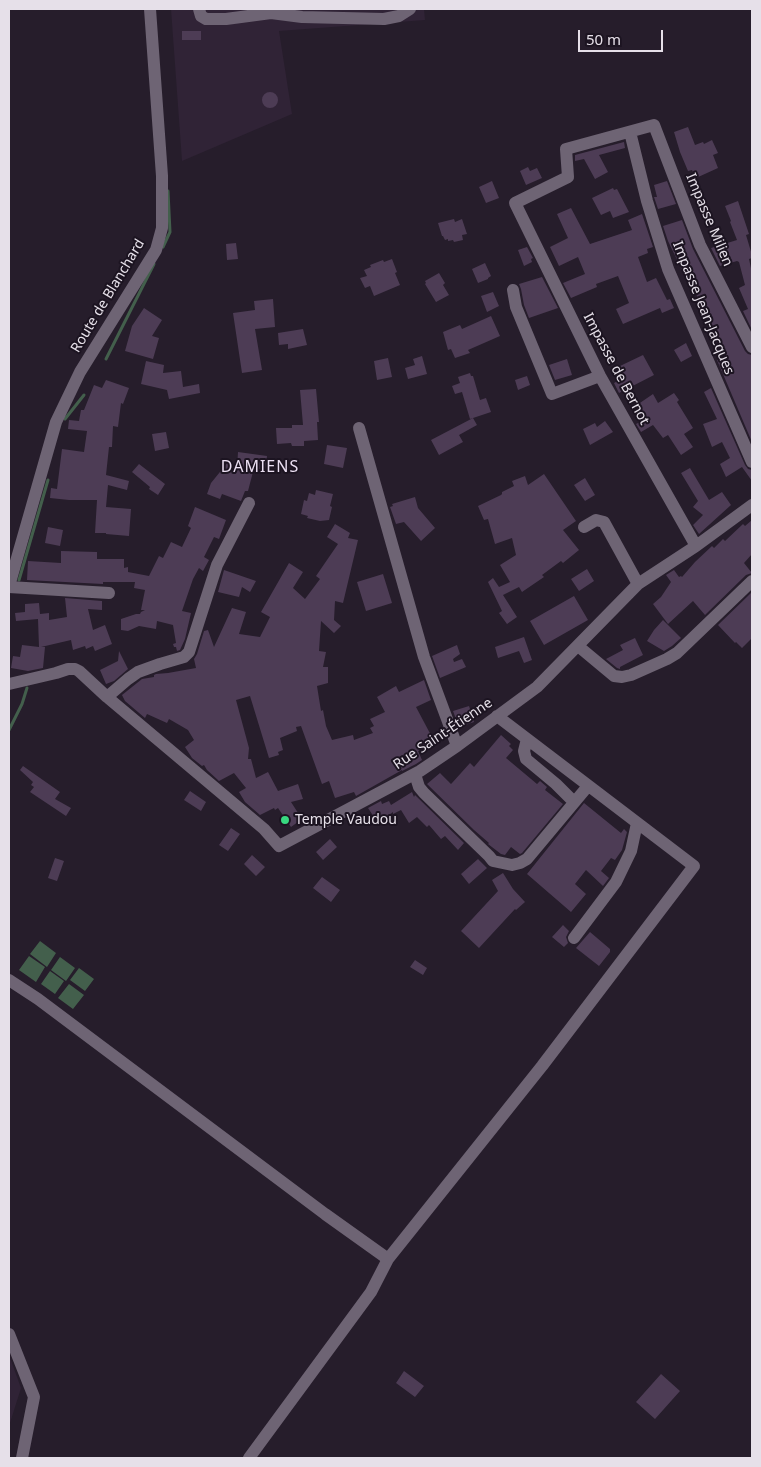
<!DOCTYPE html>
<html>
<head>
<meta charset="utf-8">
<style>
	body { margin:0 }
	#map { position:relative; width:761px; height:1467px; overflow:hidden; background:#261d2b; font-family:"Noto Sans",sans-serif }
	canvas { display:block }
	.frame { position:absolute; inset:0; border:10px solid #e6e0e9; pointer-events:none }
	.scale { position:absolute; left:578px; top:30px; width:85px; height:22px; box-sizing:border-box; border:2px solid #e6e0e9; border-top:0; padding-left:6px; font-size:15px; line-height:18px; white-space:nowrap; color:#e6e0e9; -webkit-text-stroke:4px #1c1421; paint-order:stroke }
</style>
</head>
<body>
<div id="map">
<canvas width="761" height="1467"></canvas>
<div class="frame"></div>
<div class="scale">50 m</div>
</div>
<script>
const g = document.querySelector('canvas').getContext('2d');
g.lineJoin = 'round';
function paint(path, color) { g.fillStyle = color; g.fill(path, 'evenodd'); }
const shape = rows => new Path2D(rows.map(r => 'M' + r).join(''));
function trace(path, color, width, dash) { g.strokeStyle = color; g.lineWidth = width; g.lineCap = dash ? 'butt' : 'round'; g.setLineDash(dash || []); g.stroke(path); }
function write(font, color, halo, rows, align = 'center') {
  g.font = font + ' "Noto Sans",sans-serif'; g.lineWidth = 4; g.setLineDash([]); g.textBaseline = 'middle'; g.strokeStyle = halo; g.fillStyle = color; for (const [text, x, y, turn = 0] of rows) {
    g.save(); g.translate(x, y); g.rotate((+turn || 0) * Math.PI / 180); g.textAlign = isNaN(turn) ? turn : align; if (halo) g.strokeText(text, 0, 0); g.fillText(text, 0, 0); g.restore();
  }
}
paint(shape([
	[171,9,424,9,425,20,279,31,292,114,182,161],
	[9,1355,21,1388,9,1426]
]), '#302336');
paint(shape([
	[40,941,56,953,47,967,30,954],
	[29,956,45,967,36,982,19,970],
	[60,957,75,968,66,981,51,970],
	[79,968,94,979,85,991,70,980],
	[50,971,64,981,55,994,41,984],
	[69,984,84,995,73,1009,58,998]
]), '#435f4c');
trace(shape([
	[163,247,170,232,168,191],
	[106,359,154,264],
	[65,419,84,395],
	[19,580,48,480],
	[9,730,22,704,27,688]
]), '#435f4c', 3);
paint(shape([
	[182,31,201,31,201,40,182,40],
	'262 100a8 8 0 1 1 16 0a8 8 0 1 1-16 0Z',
	[688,127,695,145,703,142,704,144,712,140,718,153,713,155,718,168,696,178,692,170,688,171,680,152,674,132],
	[624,142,625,148,599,155,608,172,595,179,584,159,575,161,575,155],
	[528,167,530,171,537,168,542,178,526,185,520,171],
	[492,181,499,198,486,203,479,187],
	[667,181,676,204,658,209,654,197,657,197,654,185],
	[613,188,614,190,617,189,629,212,613,218,610,211,601,215,592,198],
	[738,201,749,234,746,235,752,255,752,258,749,259,752,273,752,330,743,311,748,309,739,288,745,285,739,262,737,261,720,266,711,248,737,240,730,222,731,221,725,206],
	[571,208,590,244,632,230,628,220,642,214,653,247,647,249,648,253,638,257,647,282,656,278,667,300,670,299,674,308,662,313,660,308,623,324,616,309,629,303,618,276,596,284,597,287,571,298,563,283,585,274,578,257,559,266,550,247,568,238,557,214],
	[454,219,455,222,462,219,467,234,462,235,463,240,454,242,453,240,448,241,448,239,445,240,443,236,442,236,438,223],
	[682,220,693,249,745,351,748,354,752,355,752,442,717,360,725,356,696,294,694,295,668,241,663,226],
	[236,243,238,259,227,260,226,244],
	[527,247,533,258,531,259,532,262,524,266,518,250],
	[392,259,397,272,395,273,400,285,374,296,370,286,365,288,360,278,367,276,364,270,371,267,370,265,383,260,384,262],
	[485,263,491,276,488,278,488,279,478,283,472,269],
	[439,273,445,283,443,285,449,295,436,302,425,284,426,283,425,281],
	[542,277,558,308,529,318,524,305,521,289,519,284],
	[493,292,499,306,487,312,481,296],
	[273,299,275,327,255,329,262,370,242,373,233,313,255,310,254,301],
	[144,308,162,320,152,336,159,338,153,359,125,351,132,326],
	[491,316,500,336,468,350,470,353,455,358,451,349,448,350,443,332,460,325,462,329],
	[303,329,307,345,288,349,288,344,279,345,278,333],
	[686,343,692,356,681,362,674,350],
	[643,355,654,375,619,393,614,383,625,377,620,366],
	[422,356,427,374,408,379,405,368,415,365,413,359],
	[388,358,392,377,377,380,374,361],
	[567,359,572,375,555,380,549,365],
	[146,361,164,365,163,373,181,371,183,387,199,384,200,393,169,399,167,390,141,384],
	[470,373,471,376,473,376,480,400,486,398,491,412,470,419,462,392,455,394,452,386,460,383,458,377],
	[527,376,530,385,518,390,515,380],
	[106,380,129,388,123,404,121,403,118,427,113,426,112,447,109,447,106,475,129,481,127,490,108,485,106,507,131,509,129,536,106,534,106,533,95,533,97,500,69,500,50,498,51,488,57,489,62,449,84,452,87,431,68,429,69,420,79,421,81,410,84,410,94,385,102,388],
	[711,388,745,465,748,469,752,470,752,481,742,467,726,477,720,464,730,458,722,442,712,447,703,424,717,419,704,392],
	[316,389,319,422,317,422,318,440,304,441,304,446,292,446,291,443,277,444,276,428,292,428,292,425,303,425,300,390],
	[674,393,679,400,677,402,693,428,684,434,693,447,681,455,668,435,663,438,653,425,641,432,636,424,640,422,639,420,642,418,634,407,653,394,658,403],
	[473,418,477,425,459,435,463,442,439,455,431,440],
	[605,421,613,432,590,445,583,429,595,423,597,427],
	[166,432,169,448,155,451,152,434],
	[327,445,347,448,343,468,324,464],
	[238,452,267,456,265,470,254,468,248,491,245,491,241,501,222,494,220,499,207,494,211,483,228,462,237,469],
	[139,464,165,484,158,495,149,489,150,487,132,472],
	[690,468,709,500,722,492,731,505,699,534,693,525,703,515,693,507,698,501,681,473],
	[544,474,576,521,563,530,579,550,563,563,561,561,542,575,544,577,522,592,519,587,503,595,517,617,507,624,499,613,502,611,488,582,493,578,499,587,510,582,500,565,516,555,512,538,495,544,488,519,484,520,478,506,501,495,502,494,502,492,514,486,512,481,525,476,528,485],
	[585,478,595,495,585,501,574,485],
	[316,490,333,494,330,506,332,507,329,520,320,521,307,518,308,516,301,514,304,500,307,501,309,493,315,495],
	[415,497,418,508,435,528,421,541,404,522,396,524,390,507,393,506,392,504],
	[195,507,226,520,219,539,214,537,204,557,209,560,203,571,199,568,193,579,182,611,191,613,185,639,180,650,177,651,176,647,174,647,173,644,176,643,173,625,157,621,156,629,139,626,128,631,121,630,121,619,136,614,140,614,141,612,145,610,141,610,145,590,134,588,135,582,103,582,103,584,27,580,28,561,61,563,61,551,97,552,97,559,124,559,124,568,128,567,128,572,149,576,159,556,163,558,171,542,182,547,191,528,188,526],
	[752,520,752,554,744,563,752,573,746,575,705,615,693,601,668,624,653,604,661,597,671,582,666,575,674,570,679,577,681,576,682,577,695,562,712,546,714,548,723,539,725,541,743,524,745,526],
	[335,524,350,533,348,538,358,540,343,603,335,601,334,620,341,626,334,633,321,621,319,651,326,652,323,667,328,667,328,683,317,686,321,711,323,710,326,726,332,740,353,735,354,740,373,733,370,728,374,726,370,719,385,712,377,697,396,686,399,692,424,680,431,700,416,707,433,739,428,742,430,744,418,751,422,760,416,764,402,771,402,770,356,796,354,792,335,798,329,781,322,784,301,726,296,727,297,731,280,738,283,750,278,752,279,755,269,758,250,696,236,700,249,748,248,759,251,759,256,778,268,772,278,791,298,784,303,799,291,802,302,819,291,827,278,808,275,810,274,808,260,815,245,802,239,792,246,788,234,773,219,781,207,770,204,765,202,766,192,758,185,747,194,740,188,730,169,719,167,723,147,714,145,718,125,701,122,695,142,679,154,677,154,675,156,674,168,673,196,668,194,659,197,654,204,631,208,630,214,647,232,608,246,612,239,634,260,637,270,617,261,612,289,563,303,572,293,588,305,599,320,579,316,576,338,544,327,537],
	[48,527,63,530,60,546,45,543],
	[587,569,594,581,579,591,571,579],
	[224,570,256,581,250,592,242,587,239,597,218,592],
	[383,574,392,603,366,611,357,582],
	[752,592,752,638,742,648,736,642,735,643,718,625],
	[574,596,588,620,544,645,530,621],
	[65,598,102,601,102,610,88,609,93,630,105,625,112,644,95,651,93,646,86,649,85,646,73,650,71,640,41,647,45,647,43,668,28,671,11,668,13,656,20,657,22,645,39,647,38,619,16,621,15,613,25,612,25,604,39,603,40,614,49,613,49,620,67,617],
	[663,620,681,638,672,646,664,651,647,641,654,630],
	[524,637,532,660,524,663,519,651,498,658,495,647],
	[635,638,643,655,620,667,620,669,617,668,606,659,623,650,620,645],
	[457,645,460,654,453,659,454,662,462,659,466,667,440,678,432,656],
	[119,651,128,669,114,681,106,684,100,670,118,661],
	[469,706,474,722,459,727,453,711],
	[501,735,511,744,509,746,513,750,506,758,537,784,540,781,547,787,545,790,563,804,522,853,520,854,511,847,505,855,501,854,488,844,489,843,474,830,427,784,440,773,451,784,452,783,470,763,474,767],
	[23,766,60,792,55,799,71,808,66,816,30,792,34,787,31,785,33,782,20,770],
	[190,791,206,802,201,811,184,800],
	[412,792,414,797,415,795,464,843,458,850,445,836,441,839,429,825,427,827,417,817,409,823,401,810,393,814,393,812,378,823,368,808,381,801,382,804,389,801,391,805],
	[584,803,621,833,624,829,627,832,622,850,615,860,611,858,601,871,609,878,603,886,586,870,575,884,586,894,571,912,527,874],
	[231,828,240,834,228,851,219,845],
	[330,839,337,847,323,860,316,852],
	[252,855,265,867,256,876,244,864],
	[55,858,64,861,57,881,48,878],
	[478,859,487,868,469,884,461,874],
	[503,873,513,889,525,902,516,910,515,909,479,948,461,931,498,891,492,880],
	[322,877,340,890,331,902,313,888],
	[563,925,569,931,566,937,568,943,564,947,552,937],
	[590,932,610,949,610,952,599,966,576,948],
	[415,960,427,968,423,975,410,967],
	[404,1371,424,1386,415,1397,396,1383],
	[661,1374,680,1391,655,1419,636,1402]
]), '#4d3c55');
trace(shape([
	[199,9,201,16,206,19,226,19,271,13,302,17,384,19,399,16,410,9],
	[630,132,647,201,668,269,752,462],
	[513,290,516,307,552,394,600,376],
	[359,428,424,657,457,746],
	[584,527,596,520,604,522,638,584],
	[696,546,600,376,515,203,568,177,566,149,654,125,700,245,752,347],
	[9,586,56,422,80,372,156,250,162,228,162,176,150,9],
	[9,587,109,593],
	[578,646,614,676,622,677,631,675,667,659,677,653,752,581],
	[9,684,56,673,68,669,75,669,79,671,107,697,264,829,279,846,420,771,457,746,537,687,638,584,696,546,752,505],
	[107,697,128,679,138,672,160,664,184,657,189,652,217,565,249,503],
	[527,739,524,751,526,759,556,784,574,802],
	[415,774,419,787,424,793,489,856,493,861,512,865,520,863,527,859,588,786],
	[574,938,616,882,631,851,637,823],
	[9,980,38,999,325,1214,388,1259],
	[9,1334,34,1397,22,1458],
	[249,1458,371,1292,388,1259,542,1066,694,866,497,716]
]), '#6e6474', 12);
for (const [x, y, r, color] of [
	[285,820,5,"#38d880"]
]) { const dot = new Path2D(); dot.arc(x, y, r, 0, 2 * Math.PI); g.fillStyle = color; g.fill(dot); trace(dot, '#1c1421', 2); }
write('14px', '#e6e0e9', '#1c1421', [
	["Impasse Milien",709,220,67],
	["Route de Blanchard",108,296,-59],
	["Impasse Jean-Jacques",703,308,68],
	["Impasse de Bernot",616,369,62],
	["Rue Saint-Étienne",443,734,-34]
]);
write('14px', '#e6e0e9', '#1c1421', [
	["Temple Vaudou",295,820]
], 'left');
g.letterSpacing = '1px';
write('16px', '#ebdff2', '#1c1421', [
	["DAMIENS",260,467]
]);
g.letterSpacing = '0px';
</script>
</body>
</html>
